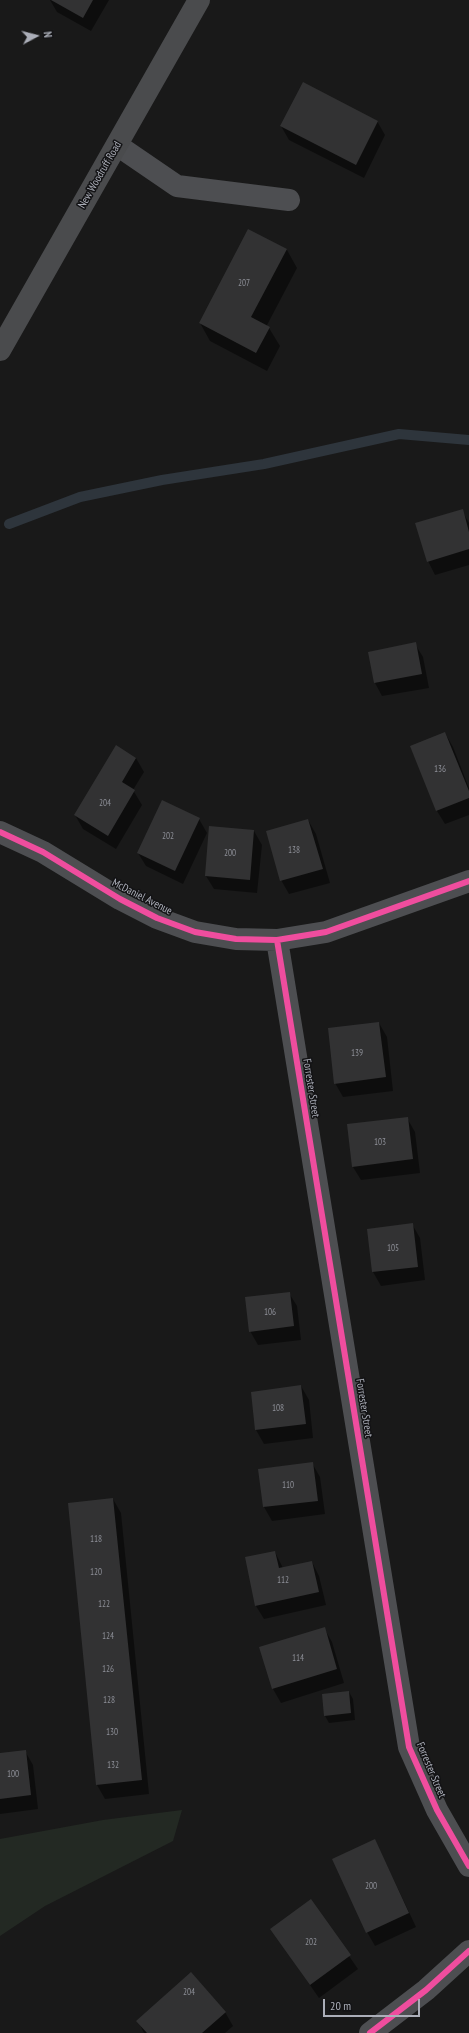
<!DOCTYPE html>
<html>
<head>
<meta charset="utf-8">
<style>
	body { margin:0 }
	#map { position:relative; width:469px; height:2033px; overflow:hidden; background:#191919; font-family:"PT Sans Narrow",sans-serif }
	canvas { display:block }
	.north { position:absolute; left:16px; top:16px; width:40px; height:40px; -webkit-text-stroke:3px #131315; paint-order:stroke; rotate:83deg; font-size:11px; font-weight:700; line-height:16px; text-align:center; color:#abaeb8 }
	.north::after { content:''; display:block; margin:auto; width:14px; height:18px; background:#abaeb8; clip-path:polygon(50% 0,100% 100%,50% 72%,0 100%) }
	.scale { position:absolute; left:323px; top:1999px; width:97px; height:18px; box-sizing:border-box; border:2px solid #abaeb8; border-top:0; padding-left:5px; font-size:12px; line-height:14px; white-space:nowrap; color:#abaeb8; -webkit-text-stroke:3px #131315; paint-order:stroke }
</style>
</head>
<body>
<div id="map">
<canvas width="469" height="2033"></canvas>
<div class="north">N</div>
<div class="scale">20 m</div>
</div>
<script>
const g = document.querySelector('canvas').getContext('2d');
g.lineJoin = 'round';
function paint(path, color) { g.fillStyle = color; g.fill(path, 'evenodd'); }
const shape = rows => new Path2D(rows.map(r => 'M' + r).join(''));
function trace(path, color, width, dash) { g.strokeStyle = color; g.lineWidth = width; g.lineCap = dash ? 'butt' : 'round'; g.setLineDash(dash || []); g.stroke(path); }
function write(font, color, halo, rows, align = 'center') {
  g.font = font + ' "PT Sans Narrow",sans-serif'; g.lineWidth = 3; g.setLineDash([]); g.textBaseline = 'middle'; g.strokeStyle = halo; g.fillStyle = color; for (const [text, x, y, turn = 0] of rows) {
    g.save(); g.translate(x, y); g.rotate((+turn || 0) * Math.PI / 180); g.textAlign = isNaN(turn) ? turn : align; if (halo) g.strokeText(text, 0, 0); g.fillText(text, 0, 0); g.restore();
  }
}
paint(shape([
	[182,1810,173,1841,45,1906,0,1936,0,1839,103,1820]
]), '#232923');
paint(shape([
	[50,0,109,0,91,31,57,12],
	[377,121,385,135,364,178,289,140,281,126],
	[249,230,287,250,297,268,266,327,269,328,280,346,267,371,210,341,200,323],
	[462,511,469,523,469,565,435,575,428,561],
	[415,644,423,657,429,688,382,696,375,683],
	[445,733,453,747,469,788,469,815,445,824,437,811,411,747],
	[136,758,144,772,133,790,142,805,116,849,83,829,75,815],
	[199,819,207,833,183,884,146,866,138,853],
	[308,820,316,834,330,883,289,894,281,880],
	[254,831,262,845,257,893,214,889,206,876],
	[379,1023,387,1037,393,1091,343,1097,335,1083],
	[407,1118,415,1132,420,1173,361,1180,353,1167],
	[412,1224,420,1238,425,1280,381,1286,373,1272,368,1230],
	[289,1293,297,1306,301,1340,258,1345,250,1331],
	[301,1386,309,1400,313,1438,264,1444,256,1430,252,1393],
	[312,1463,320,1477,325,1514,272,1521,264,1507,259,1469],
	[113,1499,121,1513,149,1794,105,1799,97,1785,69,1504],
	[275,1552,283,1568,312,1562,319,1576,326,1605,264,1619,256,1606,246,1558],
	[324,1628,332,1642,344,1683,281,1703,273,1689,260,1648],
	[349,1692,353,1699,355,1720,329,1723,325,1716],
	[25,1751,33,1765,38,1809,0,1814,0,1754],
	[375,1840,416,1927,375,1946,367,1932],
	[311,1901,358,1969,319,1998,271,1929],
	[225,2012,233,2026,225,2033,144,2033,138,2021]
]), '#0007');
trace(shape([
	[9,524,80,497,162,480,264,464,399,434,469,440]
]), '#2e353c', 10);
paint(shape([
	[51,0,93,0,83,18],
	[303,82,378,121,356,165,280,126],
	[248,229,287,249,251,317,270,327,256,353,199,323],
	[463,509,469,532,469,549,427,562,415,523],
	[416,642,422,674,374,683,368,652],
	[445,732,469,791,469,798,436,811,410,746],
	[116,745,136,758,122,782,135,790,108,836,74,815],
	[162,800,200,818,175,871,137,853],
	[308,819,323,869,280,881,266,831],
	[209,826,254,830,250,880,205,876],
	[379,1022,386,1077,334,1084,328,1028],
	[408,1117,413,1159,352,1167,347,1124],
	[413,1223,418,1267,372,1272,367,1229],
	[290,1292,294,1326,249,1332,245,1297],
	[301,1385,306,1424,255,1430,251,1392],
	[313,1462,318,1501,263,1507,258,1469],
	[113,1498,142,1780,96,1785,68,1503],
	[275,1551,279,1568,312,1561,319,1592,255,1606,245,1557],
	[325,1627,337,1669,272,1689,259,1647],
	[349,1691,351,1713,324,1716,322,1694],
	[26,1750,31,1795,0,1799,0,1753],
	[375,1839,409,1913,366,1933,332,1859],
	[311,1899,351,1955,310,1985,270,1929],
	[191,1972,226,2012,202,2033,147,2033,136,2021]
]), '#323233');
trace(shape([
	[117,145,177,186,289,200],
	[0,832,43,852,120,899,157,918,195,932,236,939,277,940,326,932,469,881],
	[277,940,409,1747,437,1810,469,1866],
	[370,2033,426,1990,469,1951]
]), '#4d4e51', 22);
trace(shape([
	[0,350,199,0]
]), '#4a4b4d', 22);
trace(shape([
	[0,832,43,852,120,899,157,918,195,932,236,939,277,940,326,932,469,881],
	[277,940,409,1747,437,1810,469,1866],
	[370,2033,426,1990,469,1951]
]), '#ef4d9e', 6);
write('9px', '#8d8f97', null, [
	["207",244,283],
	["136",440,769],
	["204",105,803],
	["202",168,836],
	["138",294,850],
	["200",230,853],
	["139",357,1053],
	["103",380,1142],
	["105",393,1248],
	["106",270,1312],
	["108",278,1408],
	["110",288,1485],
	["118",96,1539],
	["120",96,1572],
	["112",283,1580],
	["122",104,1604],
	["124",108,1636],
	["114",298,1658],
	["126",108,1669],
	["128",109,1700],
	["130",112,1732],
	["132",113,1765],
	["100",13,1774],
	["200",371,1886],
	["202",311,1942],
	["204",189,1992]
]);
write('11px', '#abaeb8', '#131315', [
	["New Woodruff Road",100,175,-60],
	["McDaniel Avenue",142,897,27],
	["Forrester Street",311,1088,81],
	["Forrester Street",364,1408,81],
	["Forrester Street",431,1770,67]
]);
</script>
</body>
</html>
